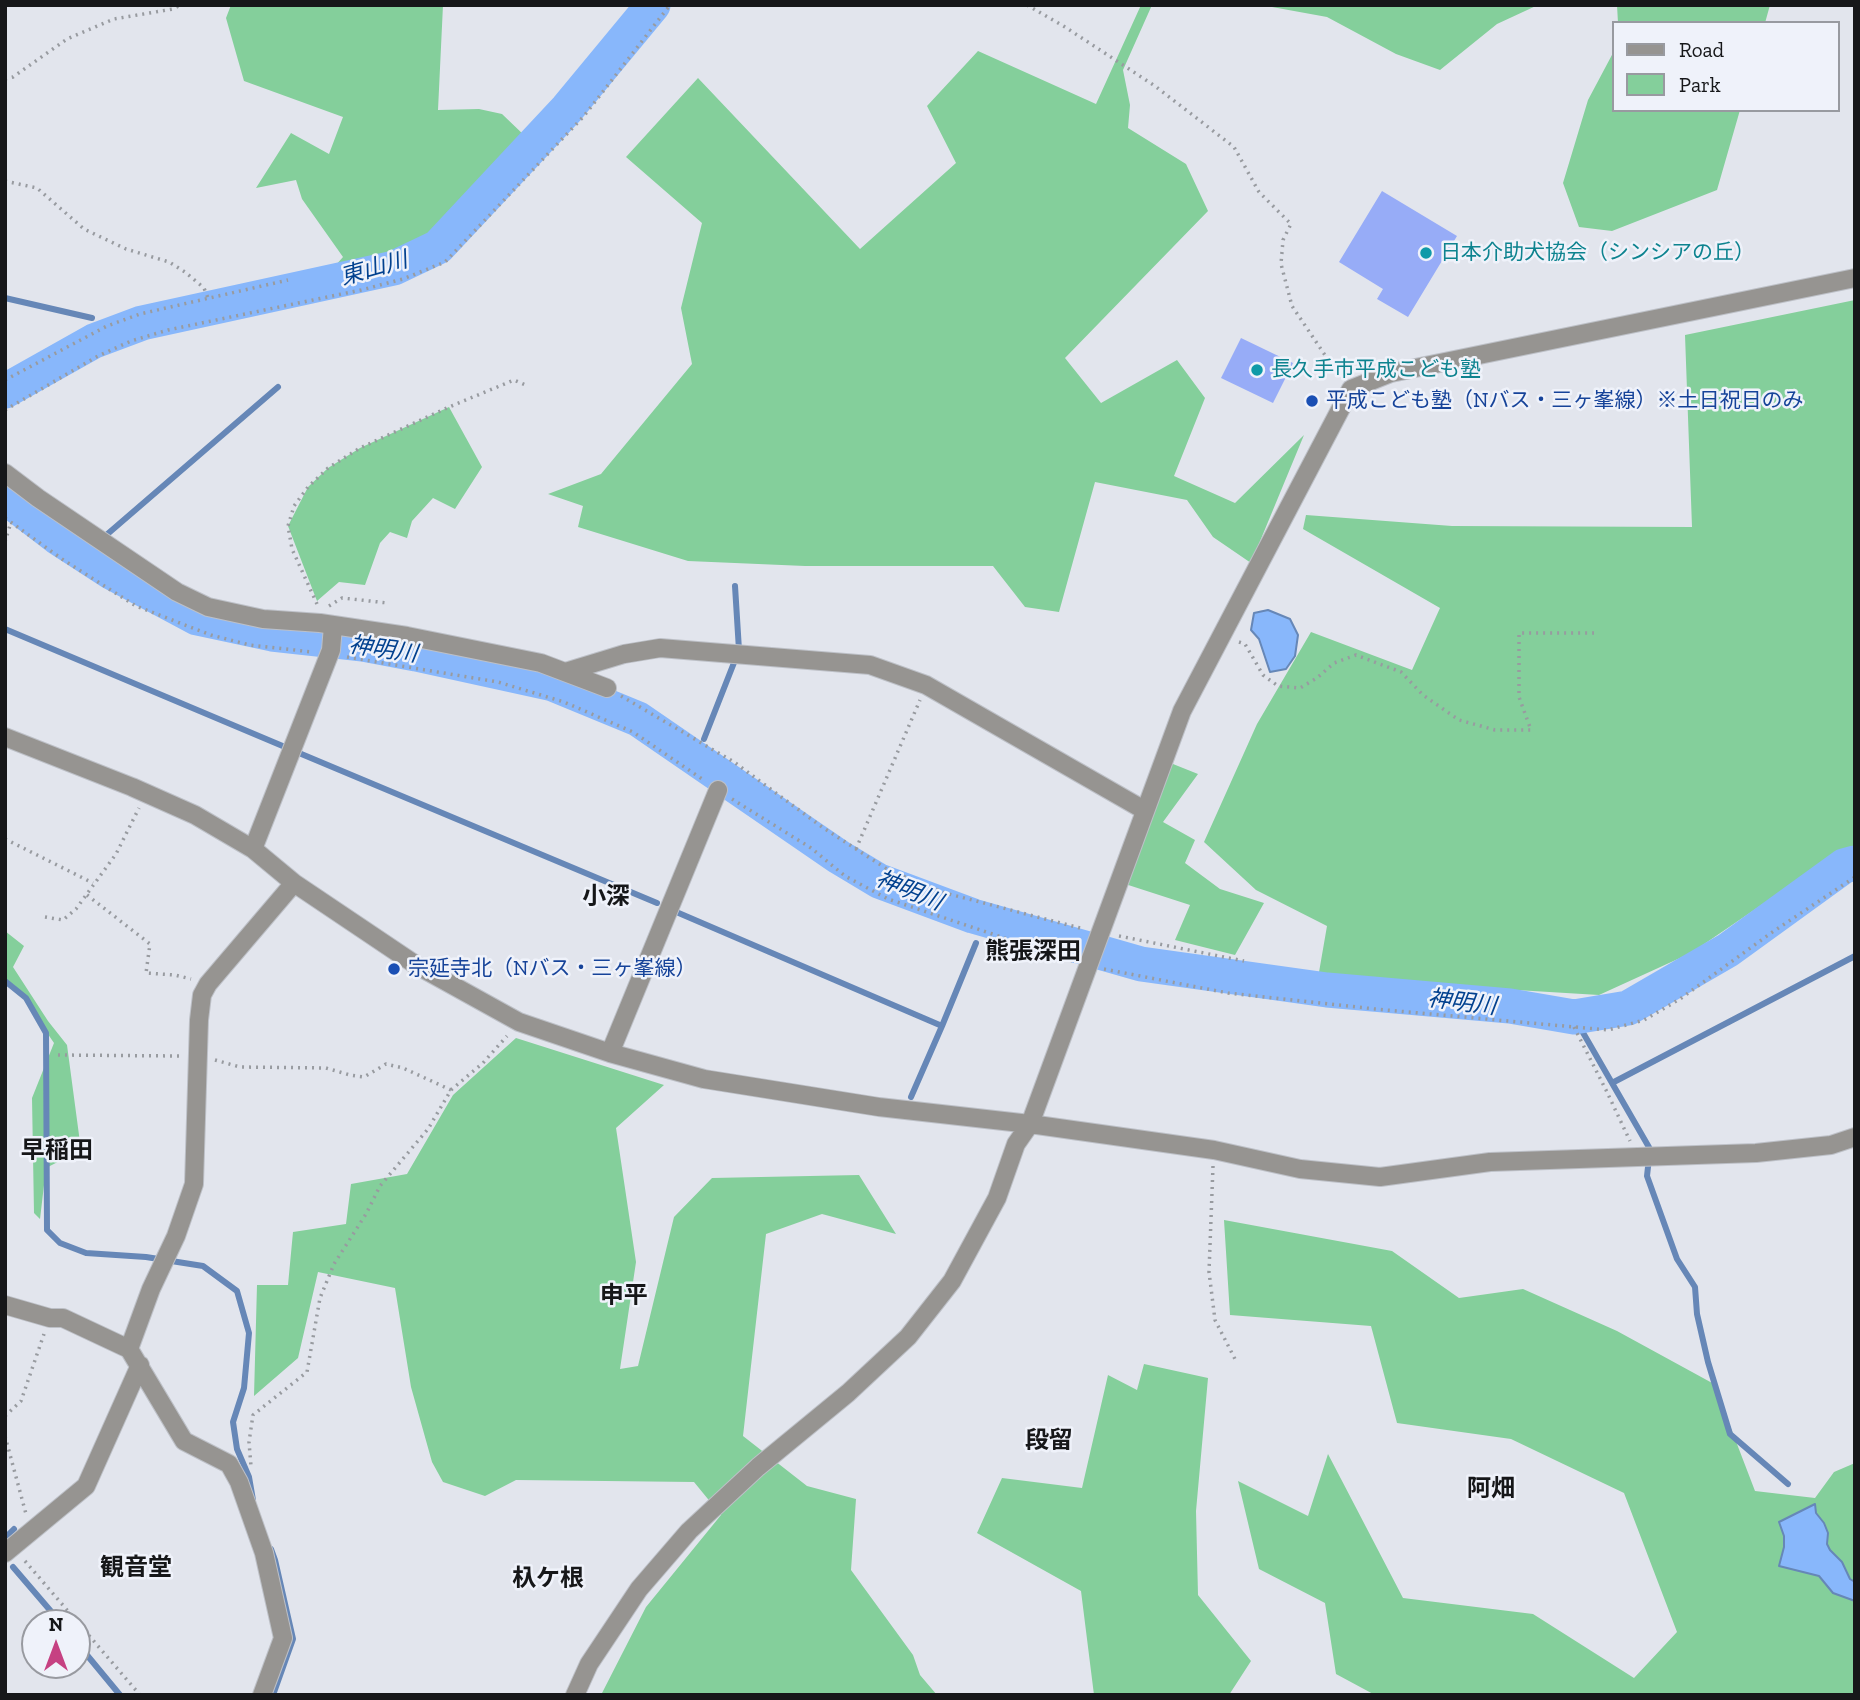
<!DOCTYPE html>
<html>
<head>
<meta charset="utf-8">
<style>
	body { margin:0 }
	#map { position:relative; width:1860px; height:1700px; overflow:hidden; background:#e2e5ed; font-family:"Zilla Slab",serif }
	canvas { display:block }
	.frame { position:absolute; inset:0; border:7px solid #161719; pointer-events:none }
	.legend { position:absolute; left:1612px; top:21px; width:228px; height:91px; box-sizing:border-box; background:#eff2fa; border:2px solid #989aa0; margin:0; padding:9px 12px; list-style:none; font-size:21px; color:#161719 }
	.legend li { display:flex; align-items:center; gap:14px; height:35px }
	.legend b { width:35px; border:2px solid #989aa0 }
	.north { position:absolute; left:21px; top:1609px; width:70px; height:70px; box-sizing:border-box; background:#eff2fa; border:2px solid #989aa0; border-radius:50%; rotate:0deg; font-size:19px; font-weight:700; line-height:28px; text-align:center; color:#161719 }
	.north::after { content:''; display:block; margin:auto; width:24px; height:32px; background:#c64182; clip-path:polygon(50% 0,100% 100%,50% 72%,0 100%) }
</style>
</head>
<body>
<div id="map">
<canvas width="1860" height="1700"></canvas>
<div class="frame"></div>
<ul class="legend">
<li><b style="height:9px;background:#969491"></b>Road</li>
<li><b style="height:19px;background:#84cf9b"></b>Park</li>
</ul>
<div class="north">N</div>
</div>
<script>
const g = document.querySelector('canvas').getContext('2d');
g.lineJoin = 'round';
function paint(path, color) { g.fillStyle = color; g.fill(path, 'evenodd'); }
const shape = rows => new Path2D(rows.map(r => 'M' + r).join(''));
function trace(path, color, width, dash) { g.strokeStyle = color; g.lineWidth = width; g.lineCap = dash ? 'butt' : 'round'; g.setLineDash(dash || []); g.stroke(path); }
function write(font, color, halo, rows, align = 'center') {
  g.font = font + ' "Zilla Slab","Noto Sans JP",serif'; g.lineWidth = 5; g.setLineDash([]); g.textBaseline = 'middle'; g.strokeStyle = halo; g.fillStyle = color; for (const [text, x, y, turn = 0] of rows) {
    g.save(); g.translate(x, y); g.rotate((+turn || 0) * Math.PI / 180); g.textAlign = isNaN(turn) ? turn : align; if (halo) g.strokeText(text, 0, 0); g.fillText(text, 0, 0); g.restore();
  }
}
paint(shape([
	[231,5,443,5,438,110,479,109,502,114,526,137,526,150,431,245,395,263,327,275,343,257,302,199,296,180,256,188,291,133,329,154,343,117,244,81,226,18],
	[1141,5,1152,5,1123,70,1130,105,1128,128,1186,164,1208,211,1065,358,1101,403,1177,360,1205,398,1174,476,1235,503,1304,435,1251,563,1213,537,1187,500,1095,482,1059,612,1025,607,993,566,805,566,688,561,578,527,583,506,548,494,601,474,692,364,681,308,702,223,626,157,698,78,860,249,956,163,927,106,978,51,1096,104],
	[1261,5,1327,6,1538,5,1497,24,1440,70,1396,54,1327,17],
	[1617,5,1770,5,1765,23,1618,23],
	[1613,53,1613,110,1740,110,1717,190,1612,231,1579,227,1563,183,1588,100],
	[1855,300,1855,852,1779,893,1691,953,1599,995,1318,978,1327,926,1256,890,1204,842,1257,724,1311,632,1412,670,1440,608,1303,529,1306,515,1452,526,1692,527,1685,335],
	[449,407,482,467,455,509,433,498,412,521,407,538,390,532,380,543,365,585,339,582,317,601,288,526,308,487,328,468,360,448],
	[1163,760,1198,774,1163,822,1195,840,1185,863,1220,889,1264,903,1235,955,1175,940,1190,905,1119,882],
	[5,931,24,946,13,967,48,1021,67,1045,81,1150,46,1168,40,1219,34,1213,32,1098,54,1043,15,986,5,979],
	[516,1038,664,1085,616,1128,636,1262,620,1369,638,1366,674,1217,712,1178,859,1175,896,1234,822,1214,766,1234,743,1436,807,1486,856,1499,851,1570,913,1655,920,1675,937,1695,601,1695,646,1607,721,1515,694,1482,516,1480,485,1496,443,1482,432,1462,411,1387,395,1288,318,1272,298,1358,254,1396,257,1285,288,1285,293,1232,346,1224,351,1184,407,1174,453,1095],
	[1224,1220,1392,1251,1459,1298,1523,1289,1617,1331,1714,1384,1755,1491,1815,1498,1834,1472,1855,1463,1855,1695,1375,1695,1336,1674,1325,1603,1259,1569,1238,1481,1308,1516,1328,1454,1403,1598,1533,1614,1634,1678,1677,1632,1624,1493,1511,1439,1397,1423,1371,1326,1230,1315],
	[1144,1364,1208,1378,1196,1511,1198,1595,1251,1661,1229,1695,1094,1695,1081,1591,977,1533,1002,1478,1082,1488,1108,1375,1137,1390]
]), '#84cf9b');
const water = shape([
	[1268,610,1290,619,1298,635,1295,656,1286,669,1270,672,1259,639,1251,630,1254,613,1268,610],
	[1815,1504,1816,1513,1824,1523,1828,1533,1827,1544,1830,1550,1842,1562,1850,1579,1855,1582,1855,1601,1833,1593,1819,1576,1779,1566,1784,1547,1784,1536,1779,1522,1815,1504]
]);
paint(water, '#88b7fb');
trace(water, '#6687b7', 2);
trace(shape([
	[5,298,92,318],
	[104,537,278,387],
	[5,629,285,747],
	[704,739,739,650,735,586],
	[299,753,657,903],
	[674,911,942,1026,911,1097],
	[5,981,26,998,46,1033,47,1230,60,1243,86,1253,146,1257,203,1266,237,1291,249,1333,244,1388,233,1422,237,1449,249,1477,253,1500],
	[1574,1017,1650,1149,1647,1176,1677,1259,1695,1287,1697,1314,1708,1362,1730,1434,1788,1484],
	[942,1026,976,943],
	[1612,1083,1855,956],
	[5,1538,14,1529],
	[271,1549,275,1560,293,1639,273,1695],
	[13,1567,61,1623],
	[77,1643,120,1695]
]), '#6687b7', 6);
trace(shape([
	[5,391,94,341,142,323,394,268,438,247,567,109,653,5],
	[5,497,57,537,111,572,197,618,272,634,363,644,416,654,553,684,638,719,839,857,879,881,973,916,1141,964,1327,990,1510,1006,1574,1017,1628,1008,1728,950,1844,866,1855,863]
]), '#88b7fb', 35);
paint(shape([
	[1382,191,1457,236,1408,317,1377,299,1383,289,1339,262],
	[1241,338,1293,363,1273,403,1221,378]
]), '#97acf7');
const minor = shape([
	[5,473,38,498,177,592,208,607,263,619,320,623,407,636,541,663,607,688],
	[565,672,624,654,660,648,870,665,926,685,1144,810],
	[5,737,132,787,195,815,253,849,294,883,416,965,519,1022,610,1053,704,1079,879,1107,1030,1124,1214,1150,1300,1169,1380,1177,1490,1162,1756,1153,1831,1145,1855,1137],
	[253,849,331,650,333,626],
	[610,1053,718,790],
	[5,1305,50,1318,63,1318,129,1349,184,1441,229,1464,239,1482,264,1553,283,1638,262,1695],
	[129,1349,151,1289,176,1236,194,1184,199,1020,202,995,208,984,294,883],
	[5,1553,86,1486,140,1365],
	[575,1695,589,1664,639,1589,689,1531,758,1467,848,1393,908,1337,952,1281,997,1198,1016,1144,1030,1124,1182,711,1351,389,1391,373,1855,278]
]);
trace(minor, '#bdc0c7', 20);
trace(shape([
	[1027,5,1065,27,1155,86,1234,147,1259,192,1291,224,1283,240,1281,264,1292,306,1339,376],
	[5,79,13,77,67,39,114,19,173,9,180,5],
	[5,181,37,188,84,229,126,249,169,262,185,272,204,288,208,298],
	[5,380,107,326,140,314,288,280],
	[5,410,98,356,131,341,168,330,361,290,403,279,445,262,584,116,670,5],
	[5,518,62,559,136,606,211,635,250,645,312,652],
	[5,542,11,522],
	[317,604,292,549,288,526,294,506,308,487,328,468,360,448,449,407,514,380,528,386],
	[329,606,342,598,388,603],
	[1239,642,1245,644,1263,675,1278,686,1300,688,1317,678,1334,663,1356,655,1401,672,1423,695,1459,720,1495,730,1531,730,1519,697,1519,633,1594,633],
	[347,657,498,682,564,702,633,732,705,781],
	[621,696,734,762,822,827,890,871,945,893,1084,929],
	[732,799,811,848,845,876,888,899,1073,961],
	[5,839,93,883],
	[856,849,920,700],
	[87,895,150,944,146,973,175,975,191,979],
	[45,917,63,920,76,909,116,854,139,808],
	[1119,936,1244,961],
	[1104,969,1228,993,1375,1009,1608,1030,1644,1020,1680,999,1771,933,1855,877],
	[1574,1027,1606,1090,1630,1141],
	[58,1055,180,1056],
	[215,1060,240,1067,326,1068,350,1075,364,1077,386,1064,403,1068,451,1090,428,1129,380,1186,366,1214,334,1264,320,1298,307,1372,253,1415,249,1442,251,1466],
	[451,1090,483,1063,507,1036],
	[1213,1166,1209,1272,1215,1320,1236,1361],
	[5,1416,21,1401,44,1334],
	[5,1436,26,1514],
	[25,1561,140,1695]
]), '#989ba0', 3.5, [2, 5]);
trace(minor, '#969491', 18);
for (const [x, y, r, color] of [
	[1426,253,7,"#0f9aa8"],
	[1257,370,7,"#0f9aa8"],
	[1312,401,7,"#1a4fb4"],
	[394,969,7,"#1a4fb4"]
]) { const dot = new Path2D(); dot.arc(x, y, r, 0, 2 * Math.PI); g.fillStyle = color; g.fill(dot); trace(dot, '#eff2fa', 2.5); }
write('21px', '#0d838f', '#eff2fa', [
	["日本介助犬協会（シンシアの丘）",1440,253],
	["長久手市平成こども塾",1271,370]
], 'left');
write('21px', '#164399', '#eff2fa', [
	["平成こども塾（Nバス・三ヶ峯線）※土日祝日のみ",1326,401],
	["宗延寺北（Nバス・三ヶ峯線）",408,969]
], 'left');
write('italic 23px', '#02418f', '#eff2fa', [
	["東山川",374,269,-16],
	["神明川",383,650,8],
	["神明川",909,891,22],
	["神明川",1462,1003,7]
]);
write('bold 24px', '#161719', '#eff2fa', [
	["小深",606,897],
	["熊張深田",1033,952],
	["早稲田",57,1151],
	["申平",624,1296],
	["段留",1049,1441],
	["阿畑",1491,1489],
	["観音堂",136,1568],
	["杁ケ根",548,1579]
]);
</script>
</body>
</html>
